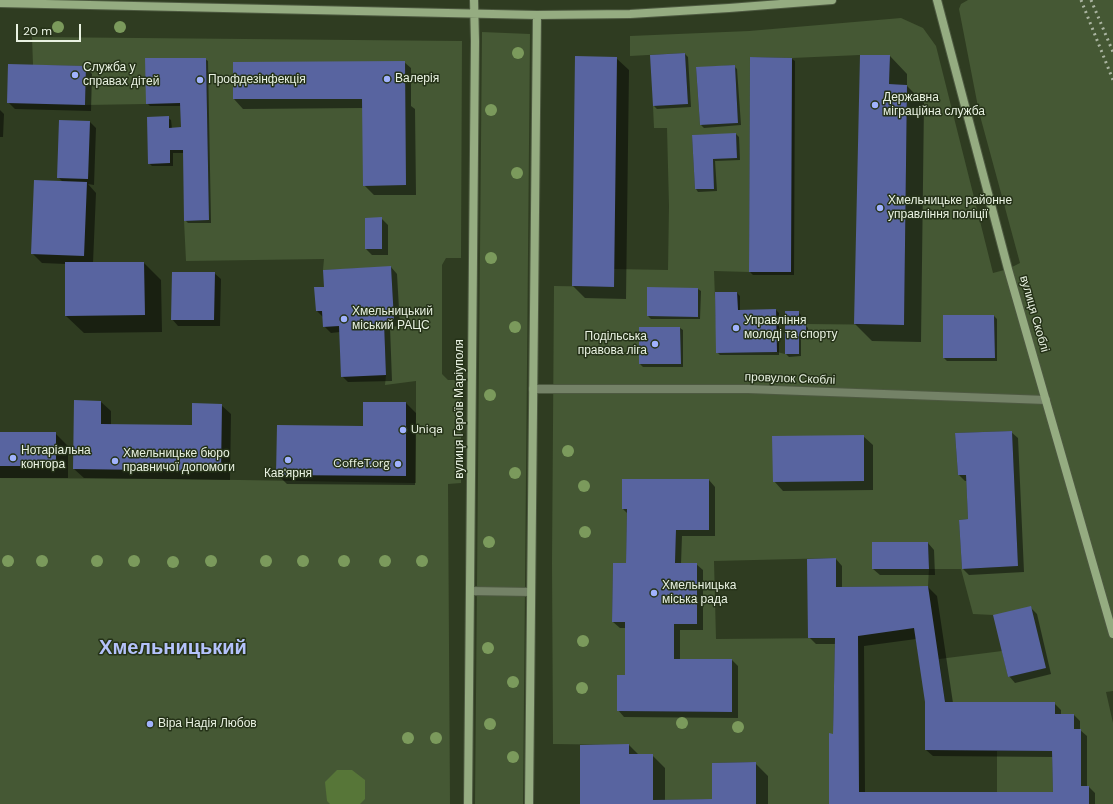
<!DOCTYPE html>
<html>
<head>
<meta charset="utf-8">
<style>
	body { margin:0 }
	#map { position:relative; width:1113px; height:804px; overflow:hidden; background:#2f3c21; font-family:"DM Sans",sans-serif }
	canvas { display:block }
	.scale { position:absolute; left:16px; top:24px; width:65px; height:18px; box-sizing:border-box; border:2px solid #e9f2e2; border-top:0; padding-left:5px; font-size:12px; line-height:14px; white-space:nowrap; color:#e9f2e2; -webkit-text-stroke:3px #253218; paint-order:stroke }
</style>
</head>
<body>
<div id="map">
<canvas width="1113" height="804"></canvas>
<div class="scale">20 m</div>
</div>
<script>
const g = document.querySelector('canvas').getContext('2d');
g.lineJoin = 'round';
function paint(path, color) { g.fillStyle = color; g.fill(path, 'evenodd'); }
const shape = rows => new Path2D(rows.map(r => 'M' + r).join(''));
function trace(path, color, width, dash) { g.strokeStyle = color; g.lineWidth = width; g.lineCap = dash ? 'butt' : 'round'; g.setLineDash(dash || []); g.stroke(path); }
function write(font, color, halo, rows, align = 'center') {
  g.font = font + ' "DM Sans",sans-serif'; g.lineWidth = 3; g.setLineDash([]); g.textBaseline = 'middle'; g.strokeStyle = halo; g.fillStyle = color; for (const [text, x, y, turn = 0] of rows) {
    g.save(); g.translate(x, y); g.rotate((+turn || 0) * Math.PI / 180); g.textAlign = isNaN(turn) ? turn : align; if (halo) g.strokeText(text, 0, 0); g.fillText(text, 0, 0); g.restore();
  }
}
paint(shape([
	[968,0,1113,0,1113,691,1106,692,1113,723,1113,804,1089,804,1089,786,1081,786,1081,729,1074,729,1074,714,1055,714,945,702,939,659,1002,651,1008,677,1045,668,993,615,973,614,961,569,929,569,928,586,836,587,836,558,714,561,716,639,835,638,833,734,830,734,829,804,756,804,755,762,712,763,712,799,653,800,653,754,629,754,629,745,553,744,552,563,554,286,614,287,614,269,668,270,669,206,667,128,654,128,653,106,688,104,685,53,630,56,630,36,749,31,901,18,923,28,936,46,993,273,1008,269,1020,263,979,112,959,9,961,4],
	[860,55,890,55,889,84,907,85,904,325,806,324,806,334,799,334,799,354,785,354,777,352,717,353,714,271,749,272,750,57,792,58],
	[735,65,738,123,700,125,696,68],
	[736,134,737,157,713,159,714,188,695,189,692,135],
	[943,315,994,315,995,358,944,358],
	[1012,431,1018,566,962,569,959,520,968,519,966,475,958,475,955,433],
	[622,479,709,479,709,530,676,530,675,563,697,563,697,624,674,624,674,659,732,659,732,712,617,711,617,675,625,675,625,622,612,622,613,563,626,563,627,509,622,509],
	[928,542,929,569,873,569,872,543],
	[482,32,530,34,523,804,475,804],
	[32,37,462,41,461,258,446,258,442,265,442,374,448,380,461,380,461,483,448,484,450,804,0,804,0,478,182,479,416,483,416,381,385,385,386,375,384,321,394,320,391,267,323,270,324,259,186,261,184,221,209,220,206,58,146,58,146,104,85,105,86,66,33,65],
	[997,751,1052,751,1053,792,997,792]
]), '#455834');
paint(shape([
	[337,770,352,770,365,780,365,799,360,804,330,804,327,801,325,782]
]), '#577638');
paint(shape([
	[685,54,688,57,691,107,657,109,654,106],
	[890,56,907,74,907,86,924,103,921,342,872,341,855,324],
	[616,58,629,70,626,299,585,298,573,286],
	[751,58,792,59,795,61,794,275,753,275,750,272],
	[205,59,208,61,211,223,188,223,185,220,184,153,173,153,173,166,152,166,149,163,168,118,171,120,172,129,182,128,181,106,150,106,147,103],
	[404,62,411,68,411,106,415,109,416,195,374,195,364,185,363,108,243,109,234,99,234,63],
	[734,66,737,69,741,125,704,128,701,125],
	[86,67,92,74,91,111,15,109,8,102],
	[0,110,4,114,3,137,0,137],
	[90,122,96,128,94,185,88,184,96,193,93,263,144,263,161,280,162,332,84,333,66,316,66,264,42,263,32,253,63,182,58,177],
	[736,134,739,137,740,160,715,161,717,191,698,192,696,189,693,136],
	[381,218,388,225,388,255,372,255,366,249],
	[391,267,397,274,400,326,390,327,392,381,348,382,342,376,340,332,331,333,324,326,323,317,317,311,325,288],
	[214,273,221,279,220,326,178,326,172,319],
	[698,289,701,291,700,319,651,319,648,316],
	[737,293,740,296,740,311,776,310,779,313,779,355,720,355,717,352],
	[798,312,801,315,802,325,805,325,808,328,808,337,801,337,801,356,789,357,786,354],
	[994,316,997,319,997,361,947,361,944,358],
	[640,328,680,328,683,330,683,367,643,367,640,364],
	[101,402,111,411,111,425,193,426,221,405,231,414,230,480,84,478,74,469],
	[406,403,416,413,415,485,287,484,277,474],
	[1011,432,1018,438,1024,572,969,575,963,569,969,520,967,481,965,481,959,475],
	[0,433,55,433,68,446,68,478,0,478],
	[863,436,873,445,873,490,783,491,774,481],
	[709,480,715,487,715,536,682,536,681,564,696,564,703,570,703,630,680,630,680,660,732,660,738,666,738,718,624,717,618,710,626,676,626,628,620,628,613,622,627,564,628,514,623,509],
	[928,543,934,550,935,575,880,575,873,569],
	[836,559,842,566,842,588,928,587,937,596,953,703,1054,703,1061,710,1061,715,1074,715,1080,721,1080,730,1087,736,1087,787,1089,787,1095,793,1095,804,830,804,834,735,836,644,816,644,809,637],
	[916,639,926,702,926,750,933,756,1053,757,1054,793,865,793,864,646],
	[1031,608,1037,614,1051,674,1015,683,1009,676],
	[629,745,639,755,652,755,665,768,665,801,713,800,755,763,768,776,768,804,581,804]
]), '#0007');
paint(shape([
	[685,53,688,104,653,106,650,55],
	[860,55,890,55,889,84,907,85,904,325,854,324],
	[575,56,617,57,614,287,572,286],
	[750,57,792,58,791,272,749,272],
	[145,58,206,58,209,220,184,221,183,150,170,150,170,163,148,164,147,117,169,116,169,128,181,127,180,103,146,104],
	[405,61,406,185,363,186,362,99,233,99,233,62],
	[8,64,86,66,85,105,7,103],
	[735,65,738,123,700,125,696,67],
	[59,120,90,121,88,179,57,178],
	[736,133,737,158,713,159,714,189,695,189,692,135],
	[34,180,87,182,84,256,31,254],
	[382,217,382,249,365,249,365,218],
	[65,262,144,262,145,315,65,316],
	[391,266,394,320,384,321,386,375,341,377,339,326,323,327,322,311,316,311,314,287,324,287,323,270],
	[172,272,215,272,214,320,171,320],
	[647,287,698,288,698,317,647,316],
	[715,292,737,292,738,310,776,309,777,352,716,353],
	[785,311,799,311,799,324,806,324,806,334,799,334,799,354,785,354],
	[943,315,994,315,995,358,943,358],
	[639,327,680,327,681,364,639,364],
	[74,400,101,401,101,424,192,425,192,403,222,404,221,471,73,469],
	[363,402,406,402,406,476,276,475,277,425,363,426],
	[1012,431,1018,566,962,569,959,520,968,519,966,475,958,475,955,433],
	[0,432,56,432,56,466,0,466],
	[864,435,864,481,773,482,772,436],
	[622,479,709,479,709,530,676,530,675,563,697,563,697,624,674,624,674,659,732,659,732,712,617,711,617,675,625,675,625,622,612,622,613,563,626,563,627,509,622,509],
	[872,542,928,542,929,569,872,569],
	[836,558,836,587,928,586,945,702,1055,702,1055,714,1074,714,1074,729,1081,729,1081,786,1089,786,1089,804,829,804,829,733,833,734,835,638,808,638,807,559],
	[914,628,925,702,925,750,1052,751,1053,792,859,792,858,636],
	[1031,606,1046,668,1008,677,993,615],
	[629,744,629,754,653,754,653,800,712,799,712,763,756,762,756,804,580,804,580,745]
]), '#5864a0');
const street = shape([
	[533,389,748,389,1046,400],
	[470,591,531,592]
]);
const secondary = shape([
	[937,0,1008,269,1113,634],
	[0,3,537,15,630,14,729,8,832,0],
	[468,804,475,41,474,0],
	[529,804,537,15]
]);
trace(street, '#4d5940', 10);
trace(secondary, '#4d5940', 10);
trace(street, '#748267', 8);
trace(secondary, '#95ac81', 8);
trace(shape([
	[1081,0,1113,80],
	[1091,0,1113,52]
]), '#abb5a2', 3, [2, 4]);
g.fillStyle = '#7b9a5c';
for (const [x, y] of [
	[58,27],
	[120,27],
	[518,53],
	[491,110],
	[517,173],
	[491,258],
	[515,327],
	[490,395],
	[568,451],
	[515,473],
	[584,486],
	[585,532],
	[489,542],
	[8,561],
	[42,561],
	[97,561],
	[134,561],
	[211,561],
	[266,561],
	[303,561],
	[344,561],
	[385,561],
	[422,561],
	[173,562],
	[583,641],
	[488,648],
	[513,682],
	[582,688],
	[682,723],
	[490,724],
	[738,727],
	[408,738],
	[436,738],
	[513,757]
]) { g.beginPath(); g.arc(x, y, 6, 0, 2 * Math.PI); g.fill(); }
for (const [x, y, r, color] of [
	[75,75,4,"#a1b3fd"],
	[387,79,4,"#a1b3fd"],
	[200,80,4,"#a1b3fd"],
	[875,105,4,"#a1b3fd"],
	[880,208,4,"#a1b3fd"],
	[344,319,4,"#a1b3fd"],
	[736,328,4,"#a1b3fd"],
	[655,344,4,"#a1b3fd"],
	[403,430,4,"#a1b3fd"],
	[13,458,4,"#a1b3fd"],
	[288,460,4,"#a1b3fd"],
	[115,461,4,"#a1b3fd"],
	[398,464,4,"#a1b3fd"],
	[654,593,4,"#a1b3fd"],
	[150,724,4,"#a1b3fd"]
]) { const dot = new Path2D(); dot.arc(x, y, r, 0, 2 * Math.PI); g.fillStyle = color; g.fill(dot); trace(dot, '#253218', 1.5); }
write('12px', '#e9f2e2', '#253218', [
	["Служба у",83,68],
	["справах дітей",83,82],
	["Валерія",395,79],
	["Профдезінфекція",208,80],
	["Державна",883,98],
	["міграційна служба",883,112],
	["Хмельницьке районне",888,201],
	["управління поліції",888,215],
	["Хмельницький",352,312],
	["міський РАЦС",352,326],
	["Управління",744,321],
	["молоді та спорту",744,335],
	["Подільська",647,337,"right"],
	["правова ліга",647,351,"right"],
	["Uniqa",411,430],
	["Нотаріальна",21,451],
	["контора",21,465],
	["Хмельницьке бюро",123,454],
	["правничої допомоги",123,468],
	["CoffeT.org",390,464,"right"],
	["Кав'ярня",288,474,"center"],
	["Хмельницька",662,586],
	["міська рада",662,600],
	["Віра Надія Любов",158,724]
], 'left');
write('12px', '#e9f2e2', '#253218', [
	["вулиця Скоблі",1034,314,74],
	["провулок Скоблі",790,379,2],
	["вулиця Героїв Маріуполя",460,409,-90]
]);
write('bold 20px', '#b4c2fa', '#253218', [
	["Хмельницький",173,649]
]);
</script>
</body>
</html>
